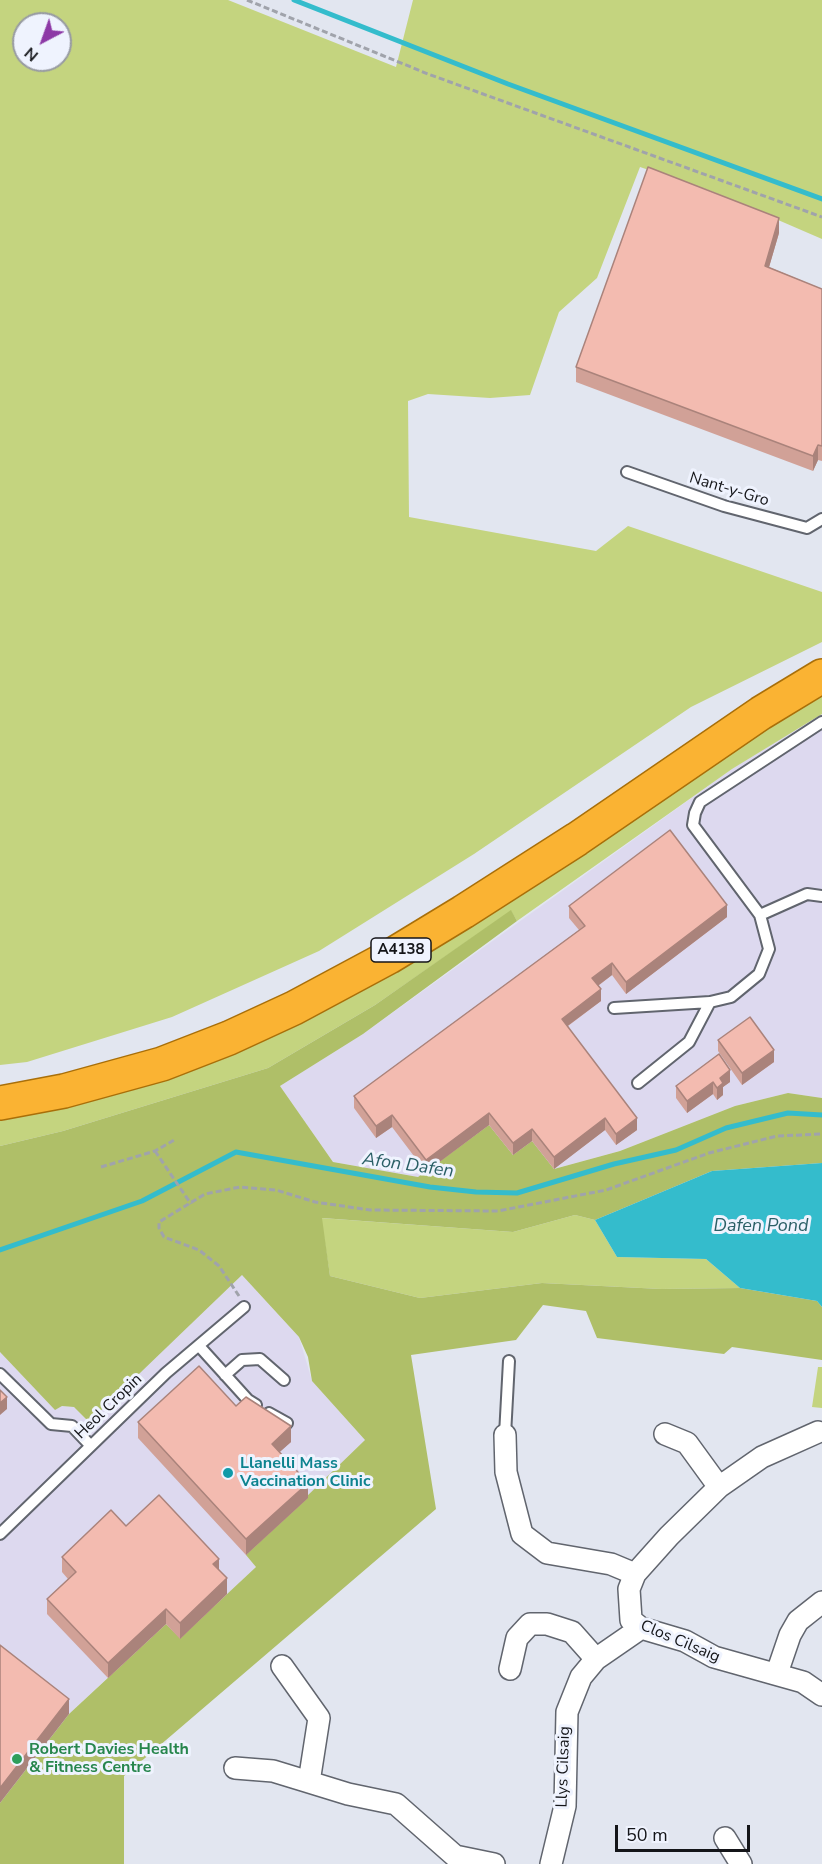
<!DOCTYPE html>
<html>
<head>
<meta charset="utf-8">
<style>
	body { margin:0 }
	#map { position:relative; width:822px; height:1864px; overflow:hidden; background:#e2e6f0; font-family:"Nunito Sans",sans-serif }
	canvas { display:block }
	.north { position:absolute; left:12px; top:12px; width:60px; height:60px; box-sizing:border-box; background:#eff3fe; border:2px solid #979aa2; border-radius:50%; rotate:221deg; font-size:16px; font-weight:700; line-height:24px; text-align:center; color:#141519 }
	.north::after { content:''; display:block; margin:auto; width:21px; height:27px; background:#8d39a6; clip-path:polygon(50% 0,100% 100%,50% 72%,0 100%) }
	.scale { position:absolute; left:615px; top:1825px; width:135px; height:27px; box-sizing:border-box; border:3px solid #141519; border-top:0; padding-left:8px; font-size:18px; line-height:21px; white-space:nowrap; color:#141519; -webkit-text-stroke:4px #eff3fe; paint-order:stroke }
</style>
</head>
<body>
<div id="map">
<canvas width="822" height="1864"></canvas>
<div class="north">N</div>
<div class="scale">50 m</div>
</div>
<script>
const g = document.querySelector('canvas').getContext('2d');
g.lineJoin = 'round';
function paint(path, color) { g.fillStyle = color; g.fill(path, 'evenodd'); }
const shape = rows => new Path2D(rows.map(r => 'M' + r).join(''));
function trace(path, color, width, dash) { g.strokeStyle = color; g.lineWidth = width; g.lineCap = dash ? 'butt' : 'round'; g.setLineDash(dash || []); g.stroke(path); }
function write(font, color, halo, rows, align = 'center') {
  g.font = font + ' "Nunito Sans",sans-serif'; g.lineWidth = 6; g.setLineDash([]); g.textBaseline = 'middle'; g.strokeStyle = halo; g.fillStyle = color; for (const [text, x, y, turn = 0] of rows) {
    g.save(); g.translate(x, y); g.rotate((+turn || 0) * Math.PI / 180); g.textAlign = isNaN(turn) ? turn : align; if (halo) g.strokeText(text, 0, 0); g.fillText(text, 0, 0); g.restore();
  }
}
paint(shape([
	[822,714,822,1098,788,1093,735,1106,620,1151,554,1169,513,1155,426,1172,418,1177,333,1162,280,1086,363,1034,732,769],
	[242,1275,299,1337,312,1381,365,1440,247,1555,256,1567,180,1639,165,1624,69,1714,0,1803,0,1352,55,1409,62,1406,74,1407,89,1422]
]), '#ddd9ef');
paint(shape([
	[0,0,228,0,396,67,413,0,822,0,822,239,711,191,640,167,597,278,559,312,530,395,490,398,428,394,408,401,409,517,596,551,628,526,822,592,822,642,691,707,474,854,319,951,172,1017,27,1062,0,1065],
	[24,24,60,24,60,60,24,60],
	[822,692,822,714,732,769,517,921,511,911,375,1005,268,1068,63,1131,0,1146,0,1121,82,1103,208,1060],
	[575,1215,595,1220,617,1257,706,1259,740,1288,661,1289,542,1283,420,1298,330,1276,321,1218,513,1232],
	[818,1367,822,1367,822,1408,812,1407]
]), '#c4d47f');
paint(shape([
	[511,910,517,921,363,1034,280,1086,333,1162,418,1177,489,1125,513,1155,532,1141,554,1169,620,1151,735,1106,788,1093,822,1098,822,1163,712,1171,595,1220,575,1215,513,1232,322,1218,330,1276,420,1298,542,1283,661,1289,740,1288,817,1301,822,1307,822,1360,732,1347,724,1354,597,1338,586,1311,543,1305,516,1340,411,1355,436,1509,124,1776,124,1864,0,1864,0,1803,69,1714,166,1624,180,1638,256,1567,246,1555,365,1440,312,1381,308,1357,299,1337,242,1275,89,1422,74,1407,62,1406,55,1410,0,1352,0,1146,63,1131,268,1068,375,1005]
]), '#afbf68');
paint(shape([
	[822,1163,822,1307,817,1301,740,1288,706,1259,617,1257,595,1220,712,1171]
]), '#34bccc');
trace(shape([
	[294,0,508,84,822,199],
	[0,1250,142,1201,236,1152,430,1187,476,1192,517,1193,614,1164,676,1150,726,1128,788,1113,822,1115]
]), '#34bccc', 5);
const service = shape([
	[627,472,724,506,807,528,822,519],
	[760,915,807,894,822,896],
	[614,1008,710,1002,731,997,759,974,769,949,760,915,693,825,695,813,700,802,822,722],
	[638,1083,689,1042,710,1002],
	[200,1347,248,1400,256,1405],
	[0,1374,51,1424,72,1426,90,1445],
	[225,1375,242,1360,260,1359,284,1380],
	[269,1413,287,1423],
	[505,1435,509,1361],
	[0,1534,166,1373,244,1307]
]);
const minor = shape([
	[505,1435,506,1472,522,1534,547,1553,611,1564,635,1574,629,1589,631,1620,641,1628,685,1641,714,1657,803,1682,822,1695],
	[719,1487,762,1457,818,1432],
	[635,1574,669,1536,719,1487,687,1443,665,1434],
	[282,1666,319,1718,309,1782,348,1794,396,1804,455,1856,494,1864],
	[510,1669,517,1638,530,1624,547,1624,572,1632,596,1659],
	[777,1673,790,1635,798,1621,822,1602],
	[235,1768,273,1771,309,1782],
	[725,1838,741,1864],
	[551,1864,565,1806,567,1712,581,1677,596,1659,641,1628]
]);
const trunk = shape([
	[0,1103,64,1091,162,1064,229,1038,294,1008,389,957,463,912,577,839,761,713,822,676]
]);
trace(service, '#61656e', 14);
trace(minor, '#61656e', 24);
trace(trunk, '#a96f09', 36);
trace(shape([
	[247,0,428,74,822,217],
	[155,1151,191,1204],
	[101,1167,155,1151,176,1139],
	[239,1296,219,1266,199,1250,164,1237,159,1228,159,1222,205,1194,240,1187,276,1190,315,1202,370,1210,498,1211,606,1190,709,1153,777,1136,822,1134]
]), '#a0a3ab', 3, [6, 3]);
trace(service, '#fff', 10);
trace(minor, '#fff', 21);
trace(trunk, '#fab333', 33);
paint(shape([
	[779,233,769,267,822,289,822,461,818,460,813,471,576,382,576,367],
	[569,906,727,917,626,994,612,975,598,986,601,1001,568,1026,637,1130,616,1145,605,1130,554,1169,532,1141,513,1155,489,1125,426,1172,392,1127,376,1138,354,1108,354,1096,579,930,569,918],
	[718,1040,774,1062,742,1085,718,1051],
	[719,1054,730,1082,723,1087,723,1095,717,1100,713,1094,687,1113,676,1098,676,1086],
	[236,1406,291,1442,279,1452,308,1498,246,1555,138,1438,138,1422],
	[126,1526,219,1569,227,1594,180,1639,166,1624,108,1678,47,1614,47,1599,68,1579,62,1572,62,1557]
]), '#d1a197');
paint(shape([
	[779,218,779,233,765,281,765,266],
	[818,445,818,460,813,471,813,456],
	[727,905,727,917,626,994,626,982],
	[612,963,612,975,592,990,592,978],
	[601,989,601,1001,562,1030,562,1019],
	[774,1050,774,1062,742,1085,742,1073],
	[730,1070,730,1082,723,1087,723,1095,717,1100,717,1088,720,1078],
	[713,1082,713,1094,687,1113,687,1101],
	[489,1113,489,1125,426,1172,426,1160],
	[392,1115,392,1127,376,1138,376,1126],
	[605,1118,605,1130,554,1169,554,1157],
	[637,1118,637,1130,616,1145,616,1134],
	[532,1129,532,1141,513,1155,513,1143],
	[7,1397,7,1409,0,1415,0,1403],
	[291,1426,291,1442,272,1459,272,1444],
	[308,1483,308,1498,246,1555,246,1539],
	[219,1559,219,1574,213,1564],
	[227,1578,227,1594,180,1639,180,1623],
	[166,1609,166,1624,108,1678,108,1663],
	[69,1699,69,1714,0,1803,0,1788]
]), '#aa837b');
const building = shape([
	[648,167,779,218,765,266,822,289,822,446,818,445,813,456,576,367,648,167],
	[670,830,727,905,626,982,612,963,592,978,601,989,562,1019,637,1118,616,1134,605,1118,554,1157,532,1129,513,1143,489,1113,426,1160,392,1115,376,1126,354,1096,585,926,569,906,670,830],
	[750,1017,774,1050,742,1073,718,1040,750,1017],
	[719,1054,730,1070,720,1078,723,1083,717,1088,713,1082,687,1101,676,1086,719,1054],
	[199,1366,236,1406,246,1397,291,1426,272,1444,308,1483,246,1539,138,1422,199,1366],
	[0,1390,7,1397,0,1403,0,1390],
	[159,1495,219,1559,213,1564,227,1578,180,1623,166,1609,108,1663,47,1599,76,1572,62,1557,111,1510,126,1526,159,1495],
	[0,1645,69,1699,0,1788,0,1645]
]);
paint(building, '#f3bbb0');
trace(building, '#aa837b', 1.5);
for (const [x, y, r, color] of [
	[228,1473,6,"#0f9aa8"],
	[17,1759,6,"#2e9e5b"]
]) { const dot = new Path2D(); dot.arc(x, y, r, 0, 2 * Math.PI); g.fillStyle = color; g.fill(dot); trace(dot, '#eff3fe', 2); }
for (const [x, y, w] of [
	[401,950,60]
]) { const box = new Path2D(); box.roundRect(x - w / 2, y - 12, w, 24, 4.5); g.fillStyle = '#eff3fe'; g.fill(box); trace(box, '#141519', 1.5); }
write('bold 15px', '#141519', null, [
	["A4138",401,950]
]);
write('16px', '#141519', '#eff3fe', [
	["Nant-y-Gro",729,490,17],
	["Heol Cropin",109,1407,-44],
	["Clos Cilsaig",680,1642,23],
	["Llys Cilsaig",564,1767,-88]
]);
write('bold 16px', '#0d838f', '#eff3fe', [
	["Llanelli Mass",240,1464],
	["Vaccination Clinic",240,1482]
], 'left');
write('bold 16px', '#27864d', '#eff3fe', [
	["Robert Davies Health",29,1750],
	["& Fitness Centre",29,1768]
], 'left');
write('italic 18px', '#2a5f66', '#eff3fe', [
	["Afon Dafen",408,1166,8],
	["Dafen Pond",761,1227]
]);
</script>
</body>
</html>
